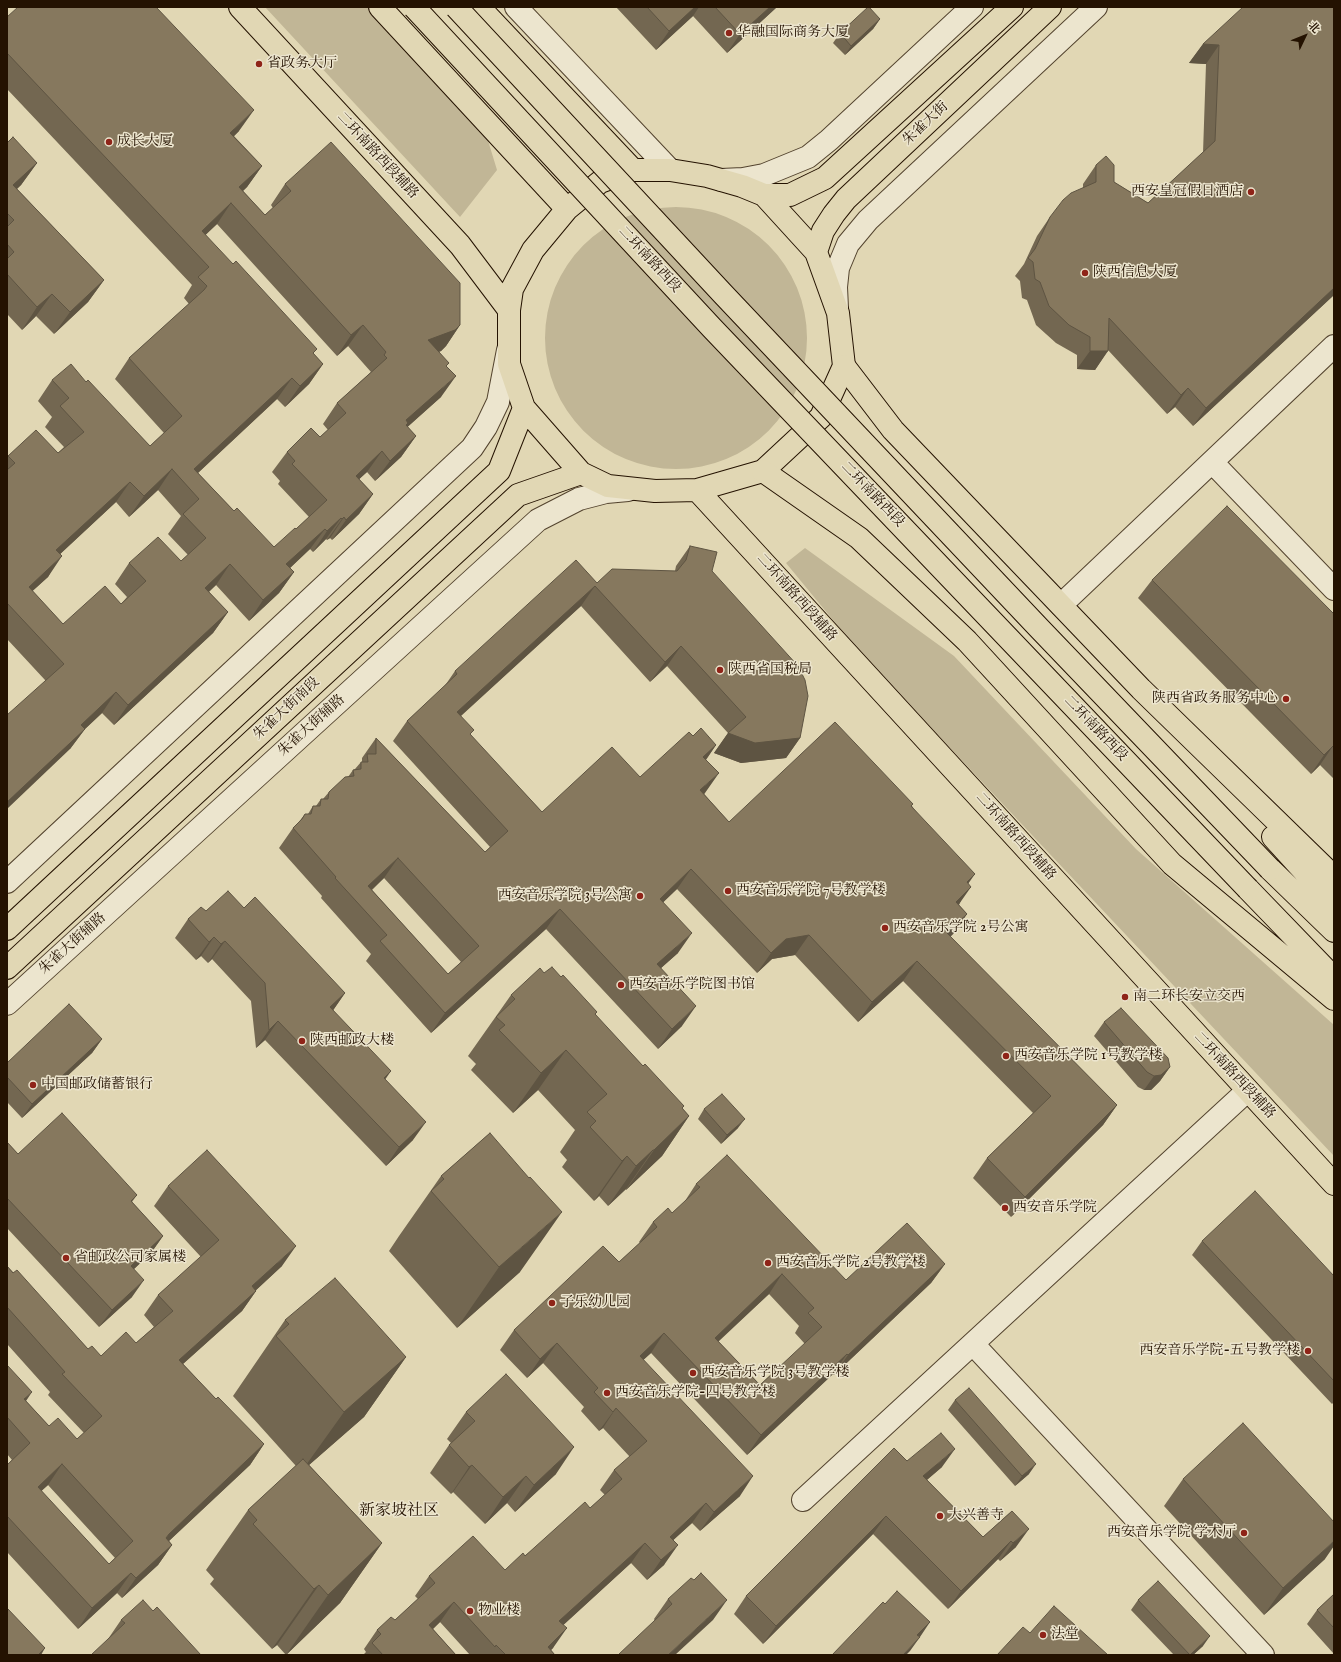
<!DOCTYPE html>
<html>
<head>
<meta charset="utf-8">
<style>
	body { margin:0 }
	#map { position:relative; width:1341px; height:1662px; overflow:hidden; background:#e1d7b4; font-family:"IM FELL English","Noto Serif SC",serif }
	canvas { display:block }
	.frame { position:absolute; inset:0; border:8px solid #241201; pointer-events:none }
	.north { position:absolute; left:1285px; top:16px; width:40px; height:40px; -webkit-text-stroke:3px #ece5ce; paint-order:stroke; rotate:47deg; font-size:11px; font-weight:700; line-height:16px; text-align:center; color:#241201 }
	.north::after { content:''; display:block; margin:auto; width:14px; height:18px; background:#241201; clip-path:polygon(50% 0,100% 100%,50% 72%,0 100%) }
</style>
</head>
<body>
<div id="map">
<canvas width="1341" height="1662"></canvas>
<div class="frame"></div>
<div class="north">北</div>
</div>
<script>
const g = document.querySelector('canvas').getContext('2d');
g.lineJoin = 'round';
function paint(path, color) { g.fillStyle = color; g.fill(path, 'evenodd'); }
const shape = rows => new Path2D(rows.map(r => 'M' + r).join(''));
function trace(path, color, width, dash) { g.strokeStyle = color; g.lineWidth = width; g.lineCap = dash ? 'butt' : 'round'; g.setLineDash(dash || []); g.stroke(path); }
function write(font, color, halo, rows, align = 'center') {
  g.font = font + ' "IM FELL English","Noto Serif SC",serif'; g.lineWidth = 3; g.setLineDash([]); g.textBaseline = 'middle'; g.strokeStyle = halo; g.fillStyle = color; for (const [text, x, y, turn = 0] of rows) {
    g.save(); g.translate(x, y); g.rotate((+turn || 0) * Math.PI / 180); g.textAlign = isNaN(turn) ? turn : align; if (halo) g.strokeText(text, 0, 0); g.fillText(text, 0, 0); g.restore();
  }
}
paint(shape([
	[265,7,369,7,486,134,497,170,460,217],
	'545 338a131 131 0 1 1 262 0a131 131 0 1 1-262 0Z',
	[805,548,954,656,1136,849,1334,1025,1334,1156,856,648,786,563]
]), '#c1b696');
const minor = shape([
	[516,7,670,170],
	[721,180,743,179,764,175,808,157,829,140,972,7],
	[837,308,836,287,838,268,848,244,868,220,1096,7],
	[1212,462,1334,589],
	[1061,605,1334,346],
	[7,882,472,448,486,427,498,402,508,350],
	[7,1004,538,520,579,499,606,492,628,490],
	[973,1344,1263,1655],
	[803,1500,1247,1091]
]);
const major = shape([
	[240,7,460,245,509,310],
	[380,7,567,209],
	[479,7,633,170],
	[633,170,670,170,707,176,742,186,764,195,816,252,838,313,844,366,821,417,763,471,697,490,655,491,608,486,581,473,524,408,509,364,509,310,512,289,533,250,567,209,600,182,633,170],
	[764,195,790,195,825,178,1012,7],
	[816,252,823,231,834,214,846,199,1050,7],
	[697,490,1334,1184],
	[7,929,499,471,524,408],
	[7,968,518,495,581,473]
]);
const highway = shape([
	[844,366,893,430,1141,689,1334,877],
	[763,471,859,538,967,641,1172,864,1334,999],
	[1273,837,1334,904],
	[1270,869,1334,931],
	[1248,889,1334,978]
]);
trace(minor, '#53432e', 24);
trace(major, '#241201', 24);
trace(highway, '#241201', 24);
trace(minor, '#ece5ce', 22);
trace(major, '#e1d7b4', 22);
trace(highway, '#e1d7b4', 22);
const highwayBridge = shape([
	[414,7,712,328,1248,889],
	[456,7,723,294,1038,627,1270,869]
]);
trace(highwayBridge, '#241201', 24, []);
trace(highwayBridge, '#e1d7b4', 22);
paint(shape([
	[616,7,777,7,727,53,693,16,656,50],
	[1334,7,1334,295,1193,426,1175,407,1167,414,1108,350,1095,370,1077,369,1077,355,1056,343,1036,325,1027,300,1022,298,1020,281,1015,276,1024,264,1037,236,1050,217,1083,188,1083,184,1096,165,1114,182,1148,203,1203,153,1206,64,1189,63,1203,44],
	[7,17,239,131,234,136,262,166,247,187,243,191,265,215,273,208,271,205,285,184,460,325,446,346,441,351,439,352,447,366,441,397,407,427,416,436,401,457,375,481,367,472,359,479,373,494,359,514,332,540,330,538,327,540,326,539,313,552,310,549,290,568,294,572,279,593,249,621,216,585,209,592,228,612,213,633,114,725,102,713,85,729,70,749,45,680,7,639,7,457,8,456,58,453,64,447,45,427,52,417,38,401,52,380,86,382,150,446,164,433,115,379,129,358,189,304,184,298,192,285,7,89],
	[217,224,337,356,348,346,371,372,337,403,323,424,328,430,320,437,287,452,272,472,280,481,278,484,309,517,296,529,274,547,234,511,198,473,277,399,285,407,309,384,323,364,205,235],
	[158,490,181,516,168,534,188,555,181,561,129,563,115,584,127,597,121,604,63,624,32,591,48,577,60,554,116,502,129,517],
	[880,19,873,29,845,55,833,43,840,33],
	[7,143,37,163,21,185,17,189,104,280,88,302,54,334,36,316,22,330,7,314],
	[690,546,712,571,800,738,786,758,741,763,714,753,728,733,667,666,650,682,581,606,461,716,470,735,542,812,640,777,693,736,716,745,706,760,705,793,704,794,729,822,912,806,968,884,959,905,967,914,953,934,950,937,1117,1105,1103,1125,1011,1217,973,1178,987,1158,1033,1113,903,981,858,1022,795,955,772,959,757,973,677,889,663,902,678,953,661,968,682,1026,658,1049,546,929,431,1033,366,961,371,954,321,898,322,896,279,848,293,828,298,823,305,814,308,814,313,806,316,806,321,799,323,799,329,792,348,777,353,770,355,769,361,762,362,762,362,758,376,738,485,852,490,847,393,741,407,721,444,687,455,671,597,583,675,571,676,566],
	[384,878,461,962,448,974,372,890],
	[1152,580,1334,614,1334,779,1320,765,1311,774,1138,598],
	[244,908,345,993,333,1010,385,1079,413,1140,386,1166,265,1040,256,1048,251,1001,212,959,208,963,201,956,196,960,175,938,188,919,206,911],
	[544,973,595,1015,643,1066,684,1106,682,1108,689,1116,662,1156,626,1190,626,1189,608,1206,599,1196,594,1201,562,1167,567,1160,560,1152,575,1130,538,1090,513,1113,471,1070,476,1064,468,1056,511,995],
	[1104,1022,1170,1067,1160,1081,1151,1090,1144,1090,1138,1087,1094,1036],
	[102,1039,92,1053,22,1118,7,1102,7,1063],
	[704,1109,738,1128,721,1144,698,1119],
	[490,1133,520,1272,457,1328,389,1251,399,1236,441,1176],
	[7,1142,18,1154,137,1195,132,1202,163,1236,151,1253,134,1269,132,1297,99,1327,7,1228],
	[696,1184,846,1280,945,1264,931,1283,834,1375,833,1374,747,1455,651,1353,643,1360,740,1496,700,1531,692,1523,673,1540,664,1565,647,1580,631,1563,563,1625,553,1648,551,1650,555,1655,470,1655,440,1622,433,1629,456,1655,363,1655,366,1652,364,1649,377,1630,395,1620,418,1599,415,1596,429,1576,505,1570,590,1508,605,1495,600,1490,614,1470,630,1457,603,1428,599,1431,581,1411,584,1407,543,1363,527,1378,500,1350,514,1330,619,1262,640,1243,639,1242,653,1222,672,1213,683,1204],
	[769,1294,799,1326,795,1333,805,1344,760,1385,718,1341],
	[168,1186,282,1266,256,1290,256,1291,242,1311,183,1364,216,1399,264,1444,250,1465,169,1541,172,1545,158,1565,122,1598,117,1593,78,1629,7,1552,7,1465,12,1460,7,1454,7,1365,26,1401,49,1426,77,1439,84,1433,48,1395,50,1392,7,1344,7,1266,88,1349,101,1356,136,1343,154,1327,144,1315,158,1295,201,1257,154,1206],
	[48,1485,115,1558,109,1564,41,1491],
	[1202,1241,1334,1276,1334,1402,1332,1404,1192,1255],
	[285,1320,406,1357,364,1417,309,1465,382,1543,340,1603,286,1655,277,1645,272,1649,210,1584,214,1579,206,1570,248,1510,296,1466,233,1396],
	[955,1400,1029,1474,1015,1486,948,1410],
	[466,1412,556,1474,515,1512,507,1503,485,1524,453,1492,451,1494,430,1473,449,1445,451,1443,447,1439],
	[907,1461,942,1467,927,1480,983,1537,1012,1511,1016,1547,1000,1561,998,1559,948,1609,873,1534,763,1644,734,1614,746,1596],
	[1183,1479,1325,1559,1264,1615,1164,1506],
	[1334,1594,1334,1654,1307,1624,1317,1610],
	[668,1599,713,1620,655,1621,654,1619],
	[1138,1600,1203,1646,1193,1655,1174,1655,1131,1610],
	[153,1611,108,1639,121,1620]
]), '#736751');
paint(shape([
	[695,7,699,7,693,16,656,50,669,31],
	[770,7,777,7,727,53,740,34],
	[880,19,873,29,845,55,851,46],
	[1203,44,1219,45,1206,64,1189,63],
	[254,110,239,131,216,154,230,133],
	[37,163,21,185,7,198,13,185],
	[262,166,247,187,225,208,239,187],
	[231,203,217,224,192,248,202,231],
	[104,280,88,302,54,334,70,312],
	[1334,288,1334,295,1193,426,1206,408],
	[52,294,36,316,22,330,37,307],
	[363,325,348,346,337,356,351,335],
	[460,325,446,346,441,351,414,361,428,340],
	[1090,351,1108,351,1095,370,1077,369],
	[323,364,309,384,285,407,300,386],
	[456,376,441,397,402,432,406,420],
	[292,378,277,399,186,484,194,469],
	[1188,388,1175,407,1167,414,1181,395],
	[416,436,401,457,375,481,390,461],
	[382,451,367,472,341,496,356,476],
	[172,469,158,490,129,517,144,496],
	[130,482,116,502,42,571,56,550],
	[373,494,359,514,332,540,346,520],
	[344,517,330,538,327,540,342,519],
	[341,518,326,539,313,552,327,531],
	[325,529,310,549,272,585,286,564],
	[62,556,48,577,14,608,29,587],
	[230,564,216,585,190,608,205,588],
	[294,572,279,593,249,621,263,600],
	[595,586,581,606,443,732,457,712],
	[228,612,213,633,114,725,128,705],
	[681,646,667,666,650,682,665,662],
	[116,692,102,713,85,729,70,749,7,809,7,802,81,725],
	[728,733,800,738,786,758,741,763,714,753],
	[716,745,702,765,703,757],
	[1333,746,1320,765,1311,774,1324,755],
	[719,773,705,793,686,810,700,790],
	[398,858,384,878,357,903,368,886],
	[691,869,677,889,646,919,660,899],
	[975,874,961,894,967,882],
	[971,887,957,907,956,902],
	[560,909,546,929,431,1033,445,1013],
	[967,914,953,934,933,953,947,933],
	[692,933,678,953,643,984,657,964],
	[809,935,795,955,772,959,757,973,771,953,786,939],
	[214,937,201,956,196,960,209,942],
	[225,941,212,959,208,963,221,944],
	[917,961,903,981,858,1022,872,1002],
	[345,993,332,1012,330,1007],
	[696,1006,682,1026,658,1049,672,1029],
	[278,1021,265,1040,256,1048,269,1030],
	[102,1039,92,1053,22,1118,32,1104],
	[566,1050,538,1090,513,1113,541,1073],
	[1170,1067,1160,1081,1151,1090,1144,1090,1154,1076],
	[391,1071,378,1090,384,1078],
	[1117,1105,1103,1125,1011,1217,1025,1197],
	[689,1116,662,1156,626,1190,654,1150],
	[745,1119,738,1128,721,1144,727,1135],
	[426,1122,413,1140,386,1166,399,1147],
	[653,1150,626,1189,608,1206,636,1166],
	[627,1156,599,1196,594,1201,622,1161],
	[562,1212,520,1272,457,1328,499,1267],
	[163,1236,151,1253,119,1283,131,1266],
	[296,1246,282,1266,238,1307,252,1286],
	[945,1264,931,1283,834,1375,848,1355],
	[782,1274,769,1294,701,1358,715,1338],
	[144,1280,132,1297,99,1327,112,1310],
	[256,1291,242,1311,165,1380,179,1360],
	[664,1333,651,1353,626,1376,640,1356],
	[557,1343,543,1363,527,1378,540,1359],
	[847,1354,833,1374,747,1455,761,1435],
	[406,1357,364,1417,301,1472,344,1412],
	[32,1392,18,1413,24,1399],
	[616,1408,603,1428,599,1431,613,1412],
	[264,1444,250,1465,155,1554,169,1534],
	[574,1447,556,1474,515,1512,534,1485],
	[955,1449,942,1467,910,1494,923,1476],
	[62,1464,48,1485,23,1508,38,1487],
	[1036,1464,1029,1474,1015,1486,1022,1476],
	[472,1465,453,1492,451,1494,469,1467],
	[526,1476,507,1503,485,1524,503,1497],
	[753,1476,740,1496,700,1531,714,1512],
	[706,1503,692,1523,656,1556,670,1537],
	[886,1516,873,1534,763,1644,776,1626],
	[1029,1529,1016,1547,1000,1561,1013,1543],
	[1011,1541,998,1559,948,1609,961,1591],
	[1334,1541,1334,1546,1325,1559,1264,1615,1283,1588],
	[382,1543,340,1603,286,1655,328,1595],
	[645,1543,631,1563,546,1641,559,1621],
	[172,1545,158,1565,122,1598,136,1578],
	[678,1545,664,1565,647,1580,661,1560],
	[131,1573,117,1593,78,1629,92,1608],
	[319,1585,277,1645,272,1649,314,1589],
	[727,1600,713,1620,675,1655,668,1655],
	[454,1602,440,1622,416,1645,429,1625],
	[930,1622,920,1637,907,1650,917,1635],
	[567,1628,553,1648,546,1655,548,1647],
	[1210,1636,1203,1646,1193,1655,1190,1655],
	[920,1637,910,1651,906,1655,903,1655],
	[45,1648,41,1655,38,1655]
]), '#5e5442');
const building = shape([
	[18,7,156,7,254,110,230,133,262,166,239,187,265,215,291,191,285,184,331,142,460,283,460,325,455,330,428,340,449,363,446,366,456,376,406,420,408,423,406,425,416,436,390,461,382,451,356,476,373,494,346,520,344,517,342,519,341,518,327,531,325,529,286,564,294,572,263,600,230,564,205,588,228,612,128,705,116,692,81,725,85,729,7,802,7,715,64,664,7,603,7,470,15,463,8,456,36,430,58,453,84,432,60,406,69,398,52,380,71,364,86,382,88,380,150,446,182,416,129,358,204,290,207,286,198,277,209,267,7,53,7,17,18,7],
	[231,203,351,335,363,325,386,352,384,355,387,358,337,403,346,413,320,437,311,428,287,452,295,461,292,464,327,500,296,529,295,528,274,547,237,508,234,511,194,469,292,378,300,386,323,364,313,353,317,349,236,261,233,264,202,231,231,203],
	[172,469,199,499,183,514,206,538,181,561,158,537,129,563,146,581,121,604,105,586,63,624,29,587,62,556,56,550,130,482,144,496,172,469],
	[647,7,695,7,669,31,647,7],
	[715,7,770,7,740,34,715,7],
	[868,7,869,7,880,19,851,46,840,33,868,7],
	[1243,7,1334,7,1334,288,1206,408,1188,388,1181,395,1109,318,1108,351,1090,351,1090,337,1069,325,1049,306,1040,282,1035,279,1033,262,1028,258,1035,249,1050,217,1063,200,1071,193,1096,182,1096,165,1106,156,1114,165,1114,182,1148,203,1215,141,1219,45,1203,44,1243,7],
	[13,137,37,163,13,185,104,280,70,312,52,294,37,307,7,274,7,259,14,252,7,244,7,227,14,220,7,213,7,143,13,137],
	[1227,506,1334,614,1334,747,1333,746,1324,755,1152,580,1227,506],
	[690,546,717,552,712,571,798,666,805,680,808,696,800,738,755,743,728,733,746,717,681,646,665,662,595,586,457,712,474,730,470,734,542,812,612,747,640,777,689,732,693,736,701,728,716,745,703,757,719,773,700,790,729,822,835,722,913,804,911,806,975,874,967,882,971,887,956,902,967,914,947,933,1117,1105,1025,1197,987,1158,1051,1096,917,961,872,1002,809,935,786,939,771,953,691,869,660,899,692,933,657,964,696,1006,672,1029,560,909,445,1013,380,941,387,935,335,878,336,877,293,828,302,819,305,814,311,814,313,806,320,806,321,799,328,799,329,792,345,777,354,776,353,770,361,769,361,762,368,762,367,754,376,754,376,738,485,852,508,831,407,721,457,674,455,671,576,560,597,583,612,569,677,571,686,560,690,546],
	[398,858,479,946,448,974,368,886,398,858],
	[228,891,244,908,255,897,345,993,330,1007,391,1071,384,1078,426,1122,399,1147,278,1021,269,1030,265,983,225,941,221,944,214,937,209,942,188,919,201,907,206,911,228,891],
	[552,967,561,977,563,975,597,1012,595,1014,643,1066,645,1064,684,1106,682,1108,689,1116,654,1150,653,1150,636,1166,627,1156,622,1161,590,1127,596,1121,587,1112,607,1094,566,1050,541,1073,499,1030,505,1025,496,1017,515,999,511,995,540,968,544,973,552,967],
	[69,1004,102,1039,32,1104,7,1077,7,1063,69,1004],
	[1121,1008,1168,1058,1170,1067,1161,1075,1154,1076,1147,1072,1104,1022,1121,1008],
	[722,1094,745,1119,727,1135,704,1109,722,1094],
	[62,1113,137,1195,131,1201,163,1236,131,1266,144,1280,112,1310,7,1198,7,1142,18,1154,62,1113],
	[490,1133,529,1178,530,1177,562,1212,499,1267,431,1191,444,1179,441,1176,490,1133],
	[207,1150,296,1246,252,1286,256,1291,179,1360,216,1399,218,1397,264,1444,169,1534,166,1538,172,1545,136,1578,131,1573,92,1608,7,1516,7,1465,30,1443,7,1417,7,1365,32,1392,24,1399,49,1426,58,1418,77,1439,102,1416,62,1374,65,1372,7,1307,7,1266,13,1273,17,1270,88,1349,92,1346,101,1356,126,1332,136,1343,173,1311,158,1295,219,1240,168,1186,207,1150],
	[62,1464,133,1541,109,1564,38,1487,62,1464],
	[727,1155,846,1280,907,1223,945,1264,848,1355,847,1354,761,1435,664,1333,640,1356,753,1476,714,1512,706,1503,670,1537,678,1545,661,1560,645,1543,559,1621,567,1628,548,1647,555,1655,506,1655,496,1645,495,1647,454,1602,429,1625,456,1655,383,1655,372,1643,381,1634,377,1630,391,1617,395,1620,435,1583,429,1576,473,1536,505,1570,523,1553,525,1556,585,1502,590,1508,622,1479,614,1470,647,1441,616,1408,613,1412,594,1392,598,1388,557,1343,540,1359,514,1330,603,1246,619,1262,657,1227,653,1222,668,1208,672,1213,700,1187,696,1184,727,1155],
	[782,1274,814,1308,808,1313,822,1327,760,1385,715,1338,782,1274],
	[1255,1191,1334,1276,1334,1381,1202,1241,1255,1191],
	[335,1278,406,1357,344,1412,276,1336,289,1324,285,1320,335,1278],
	[506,1374,574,1447,534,1485,526,1476,503,1497,472,1465,469,1467,449,1445,475,1421,466,1412,506,1374],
	[969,1388,1036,1464,1022,1476,955,1400,969,1388],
	[1243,1423,1334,1522,1334,1541,1283,1588,1183,1479,1243,1423],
	[941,1433,955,1449,923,1476,983,1537,1012,1511,1029,1529,1013,1543,1011,1541,961,1591,886,1516,776,1626,746,1596,894,1448,907,1461,941,1433],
	[303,1459,382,1543,328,1595,319,1585,314,1589,253,1524,257,1520,248,1510,303,1459],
	[701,1573,727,1600,668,1655,618,1655,672,1604,668,1599,691,1578,694,1580,701,1573],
	[1158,1581,1210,1636,1190,1655,1138,1600,1158,1581],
	[897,1591,930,1622,917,1635,920,1637,903,1655,832,1655,883,1602,885,1604,897,1591],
	[1334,1594,1334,1628,1317,1610,1334,1594],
	[143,1600,153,1611,157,1607,201,1655,91,1655,125,1623,121,1620,143,1600],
	[1054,1606,1108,1655,997,1655,1023,1627,1030,1633,1054,1606],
	[7,1608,45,1648,38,1655,7,1655,7,1608]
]);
paint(building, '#86785e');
trace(building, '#5e5442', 1);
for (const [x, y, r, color] of [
	[729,33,4,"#8f2418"],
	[259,64,4,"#8f2418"],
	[109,142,4,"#8f2418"],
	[1251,192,4,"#8f2418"],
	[1085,273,4,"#8f2418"],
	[720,670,4,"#8f2418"],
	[1286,699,4,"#8f2418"],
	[728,891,4,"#8f2418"],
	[640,896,4,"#8f2418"],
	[885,928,4,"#8f2418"],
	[621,985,4,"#8f2418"],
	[1125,997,4,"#8f2418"],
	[302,1041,4,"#8f2418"],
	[1006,1056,4,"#8f2418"],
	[33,1085,4,"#8f2418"],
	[1005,1208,4,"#8f2418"],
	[66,1258,4,"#8f2418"],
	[768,1263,4,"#8f2418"],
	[552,1303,4,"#8f2418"],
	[1308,1351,4,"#8f2418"],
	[693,1373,4,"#8f2418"],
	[607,1393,4,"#8f2418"],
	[940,1516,4,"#8f2418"],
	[1244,1533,4,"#8f2418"],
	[470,1611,4,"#8f2418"],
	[1043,1635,4,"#8f2418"]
]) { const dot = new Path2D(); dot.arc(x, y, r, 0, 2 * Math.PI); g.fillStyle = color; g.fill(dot); trace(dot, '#ece5ce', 1.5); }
write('14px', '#241201', '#ece5ce', [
	["华融国际商务大厦",737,33],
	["省政务大厅",267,64],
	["成长大厦",117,142],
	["西安皇冠假日酒店",1243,192,"right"],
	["陕西信息大厦",1093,273],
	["陕西省国税局",728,670],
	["陕西省政务服务中心",1278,699,"right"],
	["西安音乐学院 7号教学楼",736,891],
	["西安音乐学院 3号公寓",632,896,"right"],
	["西安音乐学院 2号公寓",893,928],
	["西安音乐学院图书馆",629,985],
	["南二环长安立交西",1133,997],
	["陕西邮政大楼",310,1041],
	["西安音乐学院 1号教学楼",1014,1056],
	["中国邮政储蓄银行",41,1085],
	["西安音乐学院",1013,1208],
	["省邮政公司家属楼",74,1258],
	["西安音乐学院 2号教学楼",776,1263],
	["子乐幼儿园",560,1303],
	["西安音乐学院-五号教学楼",1300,1351,"right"],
	["西安音乐学院 3号教学楼",701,1373],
	["西安音乐学院-四号教学楼",615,1393],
	["大兴善寺",948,1516],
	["西安音乐学院 学术厅",1236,1533,"right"],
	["物业楼",478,1611],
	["法堂",1051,1635]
], 'left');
write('14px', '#241201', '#ece5ce', [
	["朱雀大街",926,124,-43],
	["二环南路西段辅路",377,156,47],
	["二环南路西段",649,260,47],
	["二环南路西段",872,495,46],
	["二环南路西段辅路",796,598,48],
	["朱雀大街南段",287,709,-43],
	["朱雀大街辅路",312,726,-42],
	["二环南路西段",1095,729,46],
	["二环南路西段辅路",1015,837,48],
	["朱雀大街辅路",73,944,-42],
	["二环南路西段辅路",1234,1076,47]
]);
write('16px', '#241201', '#ece5ce', [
	["新家坡社区",399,1512]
]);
</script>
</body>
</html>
